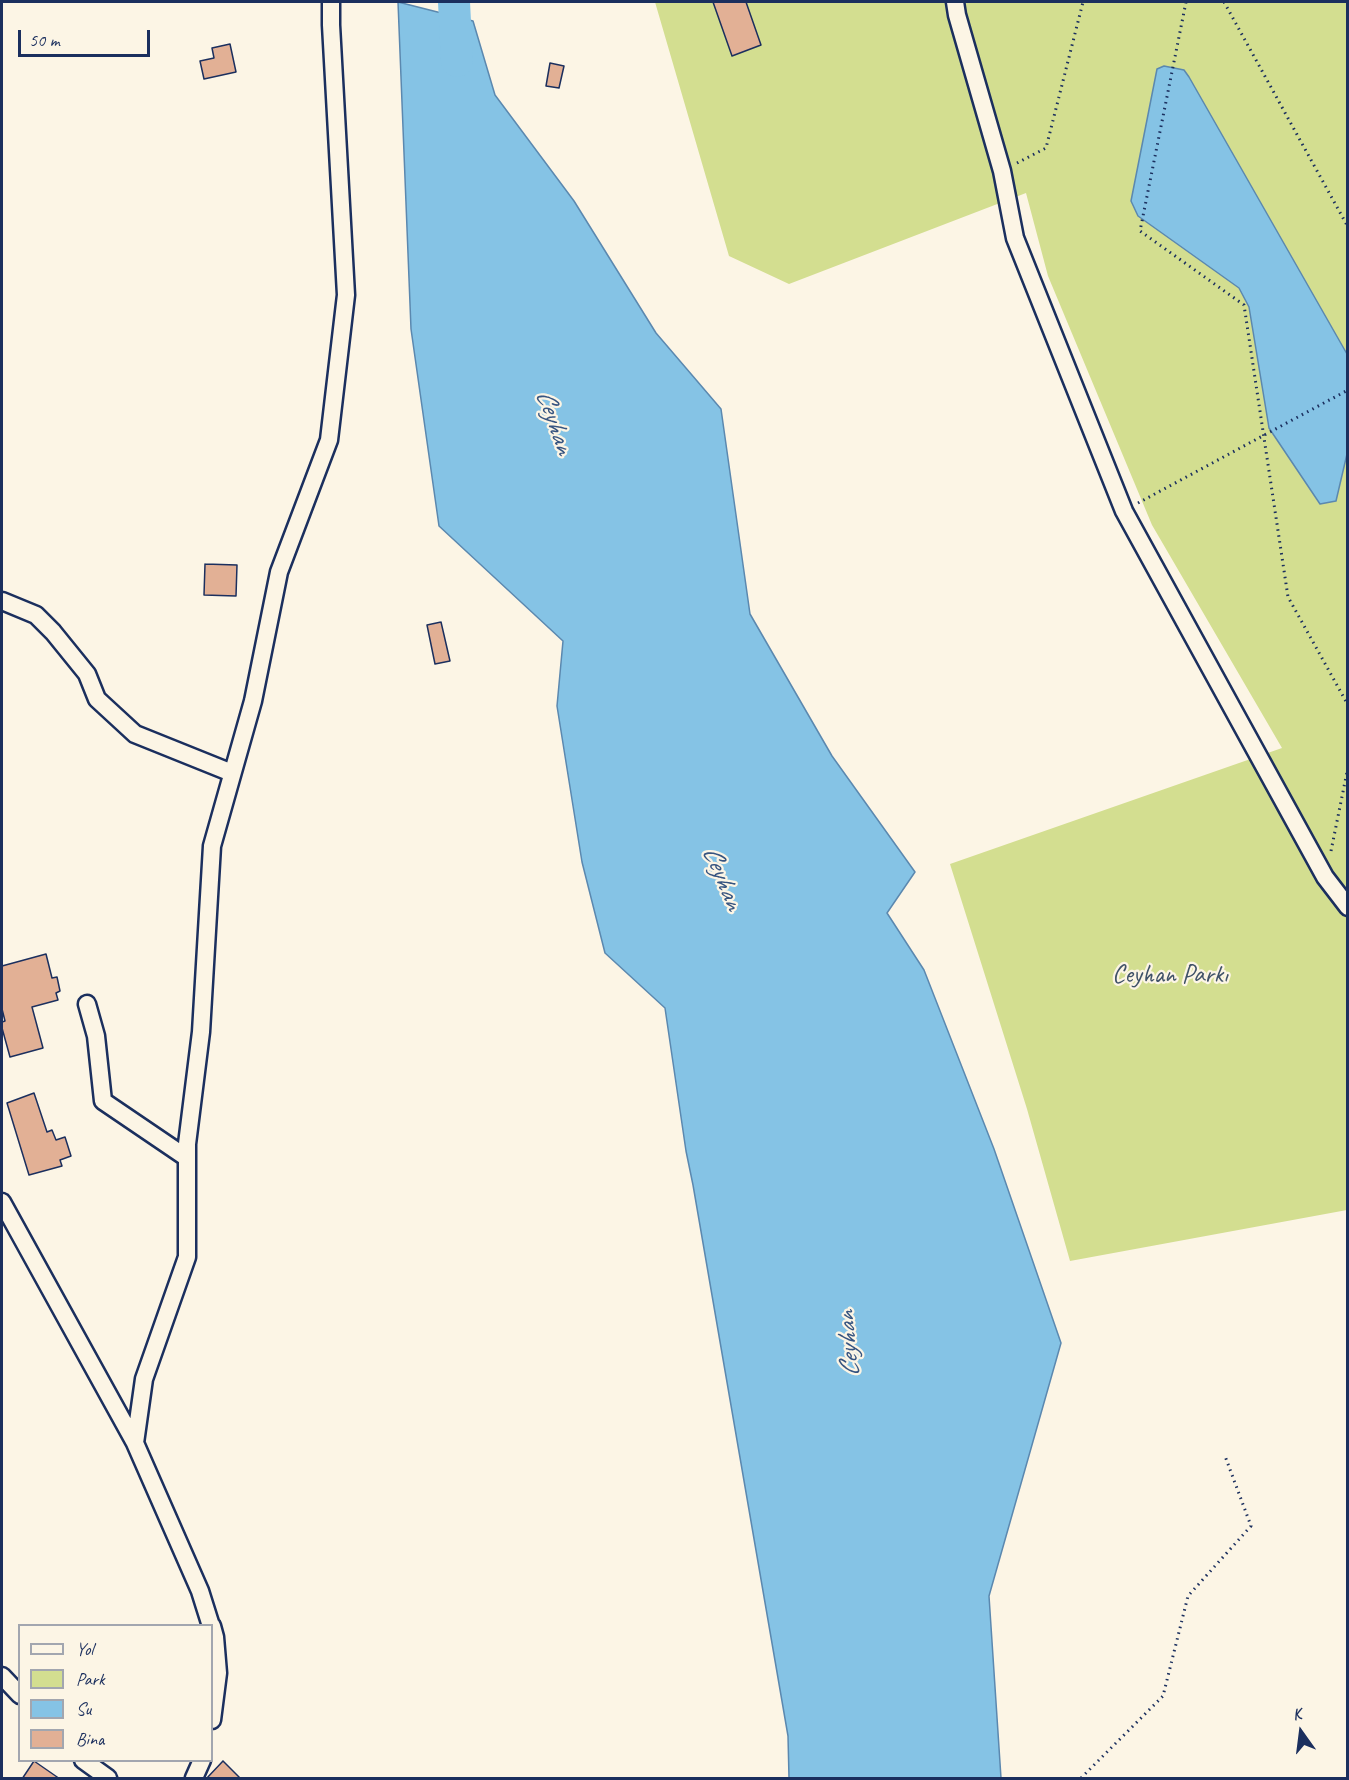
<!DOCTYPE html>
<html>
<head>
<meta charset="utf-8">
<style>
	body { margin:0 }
	#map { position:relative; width:1349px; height:1780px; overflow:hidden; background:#fcf5e5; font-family:Caveat,sans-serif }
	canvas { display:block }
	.frame { position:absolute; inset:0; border:3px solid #1b2f5e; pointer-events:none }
	.legend { position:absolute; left:18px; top:1624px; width:195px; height:138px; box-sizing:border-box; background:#fcf5e5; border:2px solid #a2a6af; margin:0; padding:8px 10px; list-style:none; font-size:18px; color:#1b2f5e }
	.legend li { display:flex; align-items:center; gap:12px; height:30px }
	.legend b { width:30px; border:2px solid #a2a6af }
	.north { position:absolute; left:1271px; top:1702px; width:60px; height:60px; -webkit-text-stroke:4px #fcf5e5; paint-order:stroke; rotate:346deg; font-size:16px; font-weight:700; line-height:24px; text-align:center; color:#1b2f5e }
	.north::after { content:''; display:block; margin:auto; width:21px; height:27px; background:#1b2f5e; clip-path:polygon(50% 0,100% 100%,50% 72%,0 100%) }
	.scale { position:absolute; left:18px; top:30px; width:132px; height:27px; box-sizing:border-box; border:3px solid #1b2f5e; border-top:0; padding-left:8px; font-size:18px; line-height:21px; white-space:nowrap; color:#1b2f5e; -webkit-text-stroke:4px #fcf5e5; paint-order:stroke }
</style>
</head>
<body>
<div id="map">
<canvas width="1349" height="1780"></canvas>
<div class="frame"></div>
<ul class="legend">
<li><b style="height:8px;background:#fcf5e5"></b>Yol</li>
<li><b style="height:16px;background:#d3de90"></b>Park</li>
<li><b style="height:16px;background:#85c3e5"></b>Su</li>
<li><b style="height:16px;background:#e2b095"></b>Bina</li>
</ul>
<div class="north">K</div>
<div class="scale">50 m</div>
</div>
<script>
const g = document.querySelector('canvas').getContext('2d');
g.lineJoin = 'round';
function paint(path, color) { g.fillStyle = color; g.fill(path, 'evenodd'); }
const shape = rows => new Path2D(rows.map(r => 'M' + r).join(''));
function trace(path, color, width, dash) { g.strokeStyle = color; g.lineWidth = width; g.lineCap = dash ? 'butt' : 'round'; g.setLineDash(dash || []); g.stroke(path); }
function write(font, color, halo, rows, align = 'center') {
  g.font = font + ' Caveat,sans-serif'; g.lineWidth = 4.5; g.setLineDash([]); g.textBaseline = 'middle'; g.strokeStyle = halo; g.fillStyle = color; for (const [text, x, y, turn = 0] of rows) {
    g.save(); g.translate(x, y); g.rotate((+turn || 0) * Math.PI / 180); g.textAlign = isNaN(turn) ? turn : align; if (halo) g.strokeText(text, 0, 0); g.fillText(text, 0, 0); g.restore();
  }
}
paint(shape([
	[655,2,1347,2,1347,1210,1070,1261,1027,1109,950,864,1282,748,1152,525,1048,276,1026,193,789,284,729,256]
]), '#d3de90');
const water = shape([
	[398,2,473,21,495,95,574,201,656,333,721,409,750,614,832,756,915,872,887,913,924,970,994,1149,1061,1343,989,1596,1001,1778,789,1778,788,1736,693,1185,686,1151,665,1008,605,953,582,862,557,706,563,641,439,526,411,329,398,2],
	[1164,66,1184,70,1189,77,1347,354,1347,454,1336,501,1320,504,1269,428,1249,307,1239,288,1138,216,1131,201,1157,69,1164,66]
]);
paint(water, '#85c3e5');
trace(water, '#5b88af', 1.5);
trace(shape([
	[454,2,457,61]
]), '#85c3e5', 32);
const building = shape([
	[713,2,746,2,761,45,732,56,713,2],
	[230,44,236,72,204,79,200,61,214,58,212,48,230,44],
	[550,63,564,66,559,88,546,86,550,63],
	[205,564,237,565,236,596,204,595,205,564],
	[441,622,450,661,435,664,427,625,441,622],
	[46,954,52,978,57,977,60,991,56,993,58,1000,32,1007,43,1048,10,1057,2,1028,2,1022,5,1021,2,1009,2,966,46,954],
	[34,1093,47,1132,52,1130,56,1140,65,1137,71,1156,60,1160,62,1166,29,1175,7,1103,34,1093],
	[34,1761,60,1779,22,1779,34,1761],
	[223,1761,241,1779,206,1779,223,1761]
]);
paint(building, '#e2b095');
trace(building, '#1b2f5e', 1.5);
const street = shape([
	[955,2,957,15,1002,171,1015,238,1124,511,1325,877,1348,907],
	[2,601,36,615,53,632,87,674,97,699,135,734,232,773],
	[87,1004,96,1036,103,1101,187,1158],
	[2,1202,135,1443,200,1591,211,1626],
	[135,1443,144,1379,187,1257,187,1144,201,1032,212,846,253,701,279,572,329,440,346,295,331,25,331,2],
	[212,1626,215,1637,218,1673,212,1720],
	[2,1676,20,1695],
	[83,1760,108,1778],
	[194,1778,202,1760]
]);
trace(street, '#1b2f5e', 21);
trace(shape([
	[1186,2,1140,231,1244,305,1288,597,1348,705],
	[1224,2,1348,227],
	[1017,163,1046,148,1083,2],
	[1138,503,1348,390],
	[1331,851,1348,767],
	[1081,1778,1163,1696,1188,1596,1251,1526,1225,1456]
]), '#1b2f5e', 3, [1.5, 4.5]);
trace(street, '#fcf5e5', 16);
write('26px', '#405268', '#fcf5e5', [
	["Ceyhan Parkı",1170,975]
]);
write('italic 27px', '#365480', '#fcf5e5', [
	["Ceyhan",554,422,71],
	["Ceyhan",722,878,68],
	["Ceyhan",849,1344,-94]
]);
</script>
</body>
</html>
